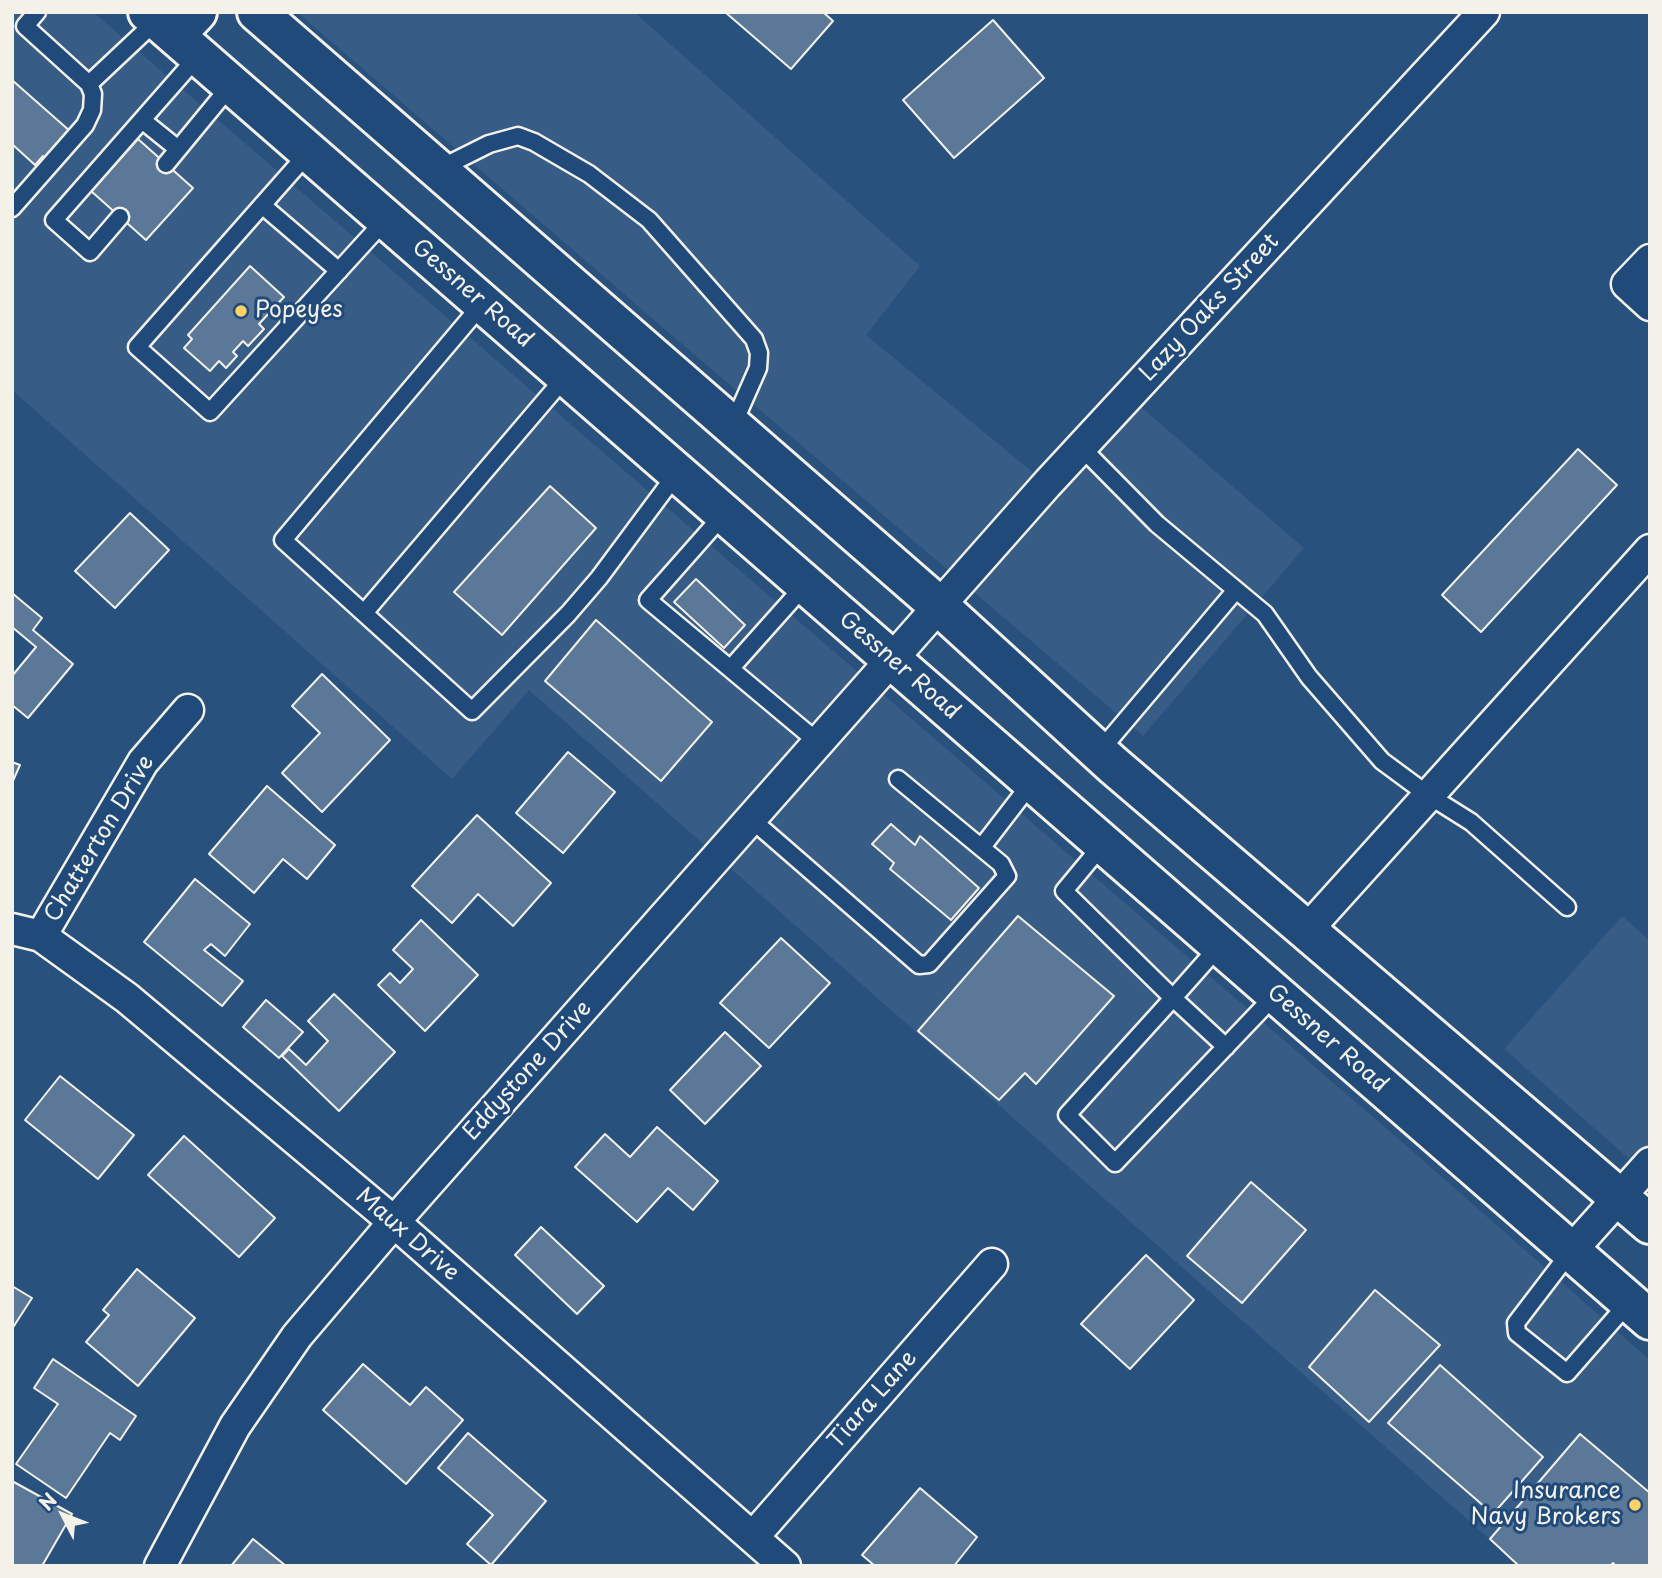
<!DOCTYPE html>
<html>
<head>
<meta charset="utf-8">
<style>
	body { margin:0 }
	#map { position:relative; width:1662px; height:1578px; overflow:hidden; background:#28517e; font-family:"Playpen Sans",sans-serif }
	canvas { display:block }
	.frame { position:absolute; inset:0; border:14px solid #f4f1e8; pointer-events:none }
	.north { position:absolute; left:28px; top:1480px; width:70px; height:70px; -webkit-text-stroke:5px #1f4a7a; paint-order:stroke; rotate:312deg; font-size:19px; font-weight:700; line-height:28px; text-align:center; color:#f4f1e8 }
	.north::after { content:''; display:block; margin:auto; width:24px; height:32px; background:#f4f1e8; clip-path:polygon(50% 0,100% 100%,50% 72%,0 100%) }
</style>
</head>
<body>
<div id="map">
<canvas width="1662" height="1578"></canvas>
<div class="frame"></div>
<div class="north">N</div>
</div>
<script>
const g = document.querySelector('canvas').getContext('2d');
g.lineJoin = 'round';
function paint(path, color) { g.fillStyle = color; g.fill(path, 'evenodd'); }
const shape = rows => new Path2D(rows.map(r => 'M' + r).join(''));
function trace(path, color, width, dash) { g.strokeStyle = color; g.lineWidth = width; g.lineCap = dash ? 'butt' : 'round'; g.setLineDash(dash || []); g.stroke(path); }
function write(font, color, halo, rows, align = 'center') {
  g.font = font + ' "Playpen Sans",sans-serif'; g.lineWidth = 6; g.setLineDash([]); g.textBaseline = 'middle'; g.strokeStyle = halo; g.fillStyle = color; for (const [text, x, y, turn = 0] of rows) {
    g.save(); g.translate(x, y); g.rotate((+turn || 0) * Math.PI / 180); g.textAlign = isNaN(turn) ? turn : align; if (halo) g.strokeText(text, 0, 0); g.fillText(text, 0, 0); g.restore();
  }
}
paint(shape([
	[12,12,93,12,1410,1149,1650,1360,1650,1566,1520,1566,529,690,452,779,12,390],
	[297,12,634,12,920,266,866,335,1047,484,1128,396,1304,548,1143,736,681,343],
	[1622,916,1650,941,1650,1177,1504,1049]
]), '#375d86');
const building = shape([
	[725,12,823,12,833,21,791,69,725,12],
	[993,20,1044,78,954,158,903,100,993,20],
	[12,80,71,132,47,159,43,156,35,165,12,144,12,80],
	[138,139,193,188,146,240,91,191,138,139],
	[250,266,284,297,259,324,264,329,248,346,243,341,233,352,237,356,226,368,219,361,210,371,184,348,192,339,188,335,250,266],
	[1578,449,1617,485,1481,632,1442,595,1578,449],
	[550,486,596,528,502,635,454,592,550,486],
	[130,513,169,550,115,608,75,571,130,513],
	[696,579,745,625,724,648,674,602,696,579],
	[12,593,42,618,33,630,73,664,28,718,12,705,12,676,36,647,12,627,12,593],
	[596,620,712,722,661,781,545,681,596,620],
	[322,674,390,740,322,812,282,773,320,733,292,706,322,674],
	[568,752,615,792,563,853,516,813,568,752],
	[12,762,20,765,12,783,12,762],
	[267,786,335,845,307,879,283,859,254,893,209,854,267,786],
	[477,815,551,883,513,926,478,894,452,923,412,886,477,815],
	[891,824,915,845,920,836,979,888,951,920,890,869,894,863,872,844,891,824],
	[195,879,250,924,225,956,211,944,204,950,243,981,222,1006,144,942,195,879],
	[1018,916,1114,996,1036,1084,1025,1073,999,1100,918,1031,1018,916],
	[421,920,478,975,425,1031,378,985,390,973,400,983,413,969,393,950,421,920],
	[781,938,830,983,769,1048,720,1003,781,938],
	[334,994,395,1052,339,1111,282,1056,289,1049,306,1065,328,1041,308,1021,334,994],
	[266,1000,303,1032,279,1058,243,1027,266,1000],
	[725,1032,761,1066,705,1124,670,1090,725,1032],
	[60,1076,134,1135,98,1179,25,1120,60,1076],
	[657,1127,718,1181,693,1210,668,1188,637,1222,575,1167,605,1134,630,1157,657,1127],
	[184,1136,275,1218,239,1257,148,1175,184,1136],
	[1251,1182,1306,1230,1242,1303,1187,1256,1251,1182],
	[541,1227,604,1286,577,1314,515,1255,541,1227],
	[1146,1255,1194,1300,1130,1369,1081,1324,1146,1255],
	[137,1269,195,1318,138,1386,86,1342,109,1315,103,1310,137,1269],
	[12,1286,32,1298,12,1329,12,1286],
	[1375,1290,1440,1345,1369,1422,1309,1367,1375,1290],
	[53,1359,136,1416,120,1440,110,1433,66,1498,16,1464,58,1404,34,1388,53,1359],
	[363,1364,410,1405,426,1387,463,1420,406,1484,323,1410,363,1364],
	[1440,1365,1543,1457,1493,1514,1388,1423,1440,1365],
	[468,1433,546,1501,491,1565,467,1544,493,1515,438,1468,468,1433],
	[1580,1434,1650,1493,1650,1566,1616,1566,1613,1563,1610,1566,1519,1566,1490,1539,1580,1434],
	[12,1481,72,1514,42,1566,12,1566,12,1481],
	[920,1488,977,1537,954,1566,875,1566,862,1555,920,1488],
	[253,1539,286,1566,231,1566,253,1539]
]);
paint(building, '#5b7899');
trace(building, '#f4f1e8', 2);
const lane = shape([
	[37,12,25,26,89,84,157,20],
	[142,120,178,149],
	[309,152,137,347,210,412,386,219],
	[166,164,231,85],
	[439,169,489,144,518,136,534,142,589,174,649,220,754,339,759,353,758,368,732,427],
	[262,205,339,271],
	[12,208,85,125,92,110,93,94,89,84],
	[120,217,90,252,54,220,198,56],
	[483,303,283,540,472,711,568,614,599,578,677,473],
	[1081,447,1157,524,1265,614,1309,677,1382,761,1428,795,1471,822,1567,907],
	[724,514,648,600,819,743],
	[364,613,566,376],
	[731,668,805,585],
	[1099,752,1236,590],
	[751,819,919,965,929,964,1007,876,1001,864,898,779],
	[1103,844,1064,891,1173,998,1067,1115,1115,1163,1276,994],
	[982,847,1032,782],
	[1219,946,1173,998,1226,1047],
	[1571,1251,1516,1323,1517,1333,1567,1373,1629,1302]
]);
const street = shape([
	[1650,260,1627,284,1650,305],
	[12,929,41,936,127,998,394,1222,785,1566],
	[1307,930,1650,550],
	[41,936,143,762,188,710],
	[1571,1251,1650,1163],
	[753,1537,992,1264],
	[160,1566,235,1426,297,1336,394,1222,1047,484,1484,12]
]);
const secondary = shape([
	[148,12,1650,1320],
	[257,12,939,606,1113,765,1650,1224],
	[175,35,197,12]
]);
trace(lane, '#f4f1e8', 21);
trace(street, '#f4f1e8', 35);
trace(secondary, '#f4f1e8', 44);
trace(lane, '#1f4a7a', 16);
trace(street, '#1f4a7a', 30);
trace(secondary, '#1f4a7a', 38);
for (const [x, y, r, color] of [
	[241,311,7,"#ffd166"],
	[1635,1505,7,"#ffd166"]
]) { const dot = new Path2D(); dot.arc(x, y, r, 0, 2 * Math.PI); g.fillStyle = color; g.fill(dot); trace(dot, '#1f4a7a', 2.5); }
write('23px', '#f4f1e8', '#1f4a7a', [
	["Gessner Road",472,294,41],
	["Lazy Oaks Street",1210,308,-47],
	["Gessner Road",899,666,41],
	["Chatterton Drive",100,839,-59],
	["Gessner Road",1327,1039,41],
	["Eddystone Drive",528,1071,-48],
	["Maux Drive",407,1235,41],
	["Tiara Lane",873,1400,-49]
]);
write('23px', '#f4f1e8', '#1f4a7a', [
	["Popeyes",255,311],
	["Insurance",1621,1492,"right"],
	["Navy Brokers",1621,1518,"right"]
], 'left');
</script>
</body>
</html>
